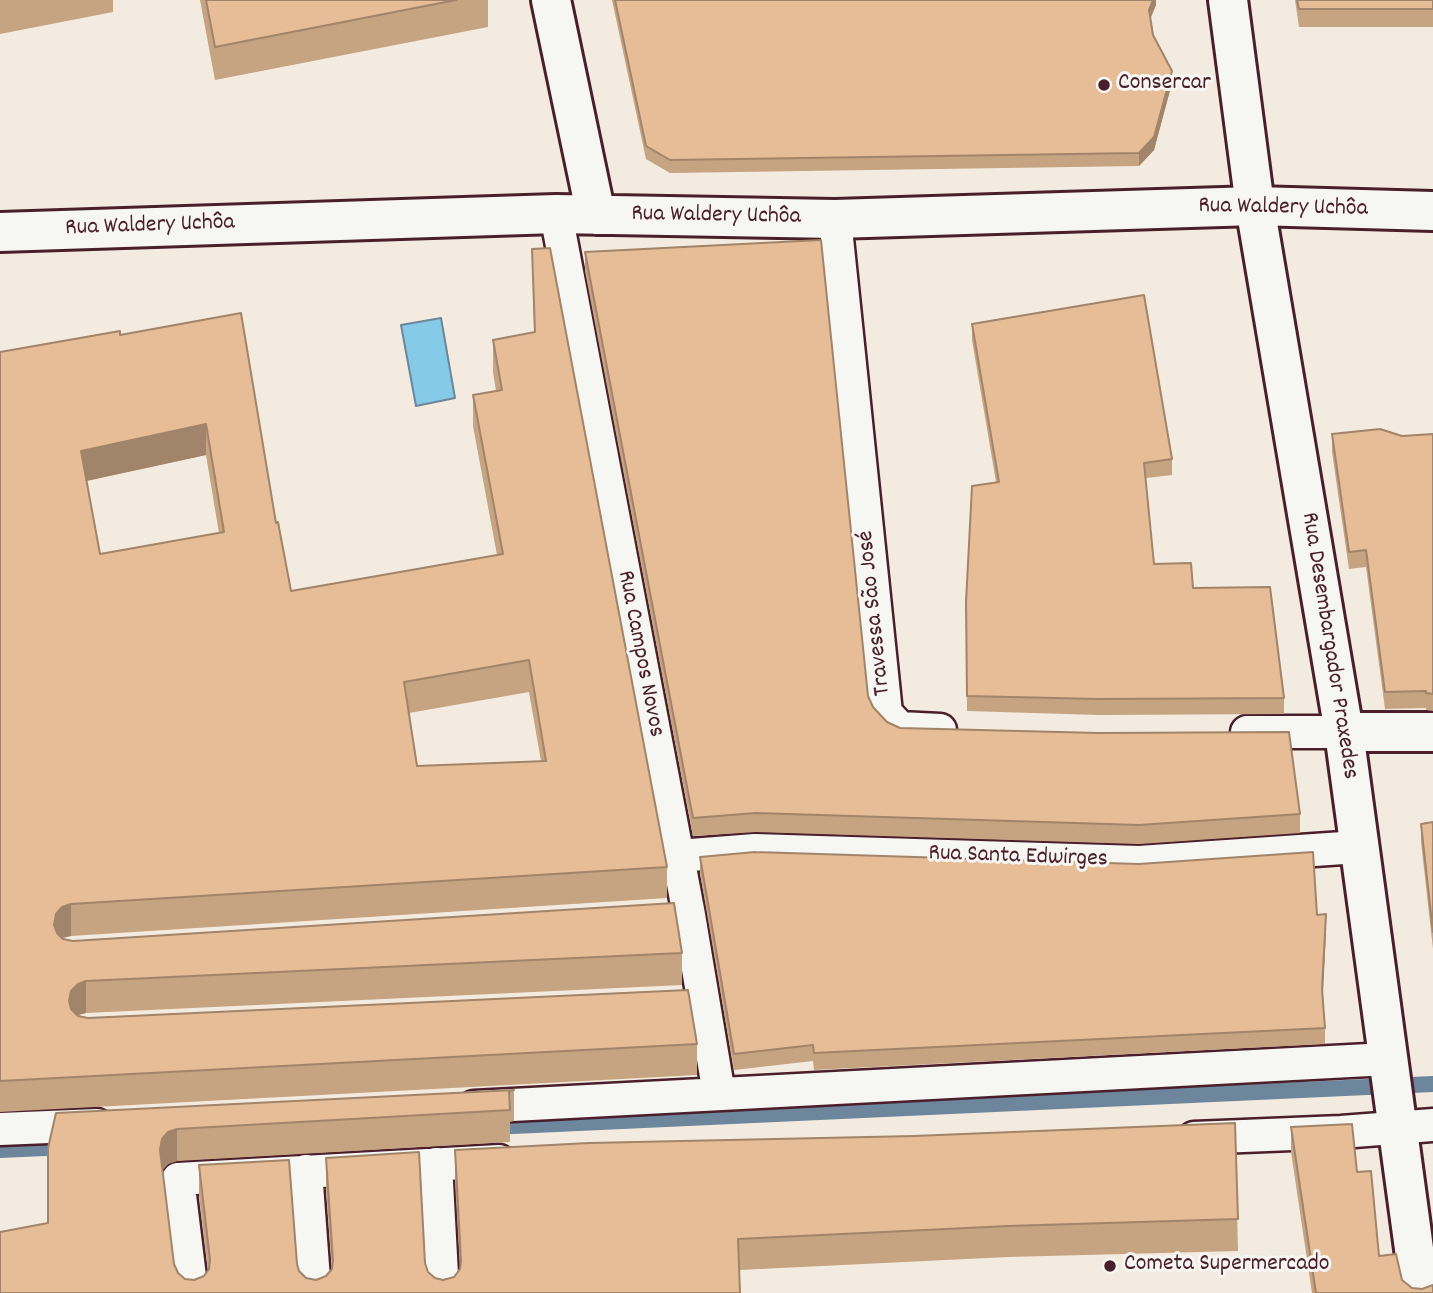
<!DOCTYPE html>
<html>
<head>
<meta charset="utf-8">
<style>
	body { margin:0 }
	canvas { display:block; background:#f3ebe0 }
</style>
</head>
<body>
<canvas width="1433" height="1293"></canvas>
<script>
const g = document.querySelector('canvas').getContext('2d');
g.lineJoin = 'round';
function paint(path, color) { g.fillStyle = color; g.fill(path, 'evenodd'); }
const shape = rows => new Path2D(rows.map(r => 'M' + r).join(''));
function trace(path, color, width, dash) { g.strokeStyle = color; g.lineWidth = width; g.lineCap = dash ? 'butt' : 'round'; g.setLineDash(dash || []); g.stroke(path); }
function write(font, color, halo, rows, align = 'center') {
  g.font = font + ' Dekko,sans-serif'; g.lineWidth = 6; g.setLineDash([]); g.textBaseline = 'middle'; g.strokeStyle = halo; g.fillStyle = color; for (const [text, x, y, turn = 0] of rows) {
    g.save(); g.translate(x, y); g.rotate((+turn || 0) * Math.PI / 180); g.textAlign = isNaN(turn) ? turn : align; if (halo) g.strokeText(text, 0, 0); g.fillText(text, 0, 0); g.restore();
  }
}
const water = shape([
	[441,318,455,398,416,406,401,325,441,318]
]);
paint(water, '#85cae7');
trace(water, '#6d869c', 2);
trace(shape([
	[491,1127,1433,1084],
	[0,1150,67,1147]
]), '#6d869c', 16);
const lane = shape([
	[556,214,689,915,719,1094],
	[835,219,886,713,900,728,940,730],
	[1247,732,1344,732],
	[678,856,755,850,1139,862,1358,847],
	[474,1107,1388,1059],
	[0,1129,97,1125],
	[1194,1138,1341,1132,1433,1125],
	[436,1164,443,1293],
	[306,1171,315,1293],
	[192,1293,178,1179,499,1161]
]);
const street = shape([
	[551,0,596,215],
	[0,232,556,214,835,219,1255,206,1433,211],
	[1344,732,1433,732]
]);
const secondary = shape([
	[1228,0,1255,206,1344,732,1420,1293]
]);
trace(lane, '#4a1f2b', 37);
trace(street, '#4a1f2b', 44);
trace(secondary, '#4a1f2b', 44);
trace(lane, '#f6f6f2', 32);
trace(street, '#f6f6f2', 38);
trace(secondary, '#f6f6f2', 38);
paint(shape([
	[0,0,113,0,113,12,0,34],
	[200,0,488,0,488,27,215,80],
	[612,0,1156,0,1156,5,1150,19,1153,35,1172,83,1154,150,1139,166,670,173,646,159],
	[1295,0,1433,0,1433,27,1299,27],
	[532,249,667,867,667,898,71,936,63,938,73,941,682,953,682,985,86,1013,78,1015,88,1018,697,1044,697,1075,0,1112,0,352,120,335,241,313,276,523,291,591,497,555,473,426,473,395,496,391,493,372,493,340,534,332],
	[206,455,219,533,100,554,87,481],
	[529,692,541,761,417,766,409,713],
	[585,252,868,696,873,707,887,722,900,728,1300,814,1300,833,1139,844,756,832,693,836,585,271],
	[972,324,1172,459,1172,475,1146,478,1154,564,1193,588,1284,698,1284,714,1099,715,967,711,966,602,996,482,972,340],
	[1332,434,1402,436,1433,434,1433,711,1426,710,1426,708,1385,709,1366,567,1349,569,1332,452],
	[1433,822,1433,949,1421,842,1421,824],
	[700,857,1139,864,1317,915,1326,931,1323,995,1325,1028,1325,1044,814,1070,813,1061,734,1070,700,873],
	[514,1090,514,1121,510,1122,510,1142,177,1161,168,1164,162,1170,174,1264,178,1273,185,1279,194,1280,204,1276,208,1270,199,1196,199,1165,289,1160,297,1264,299,1271,306,1278,316,1280,326,1276,332,1269,326,1189,326,1158,419,1152,425,1263,428,1272,435,1278,443,1280,454,1277,460,1268,455,1182,455,1150,589,1143,914,1136,1235,1123,1238,1251,1008,1257,739,1270,740,1293,0,1293,0,1232,48,1223,48,1148,56,1113],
	[1291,1127,1357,1172,1379,1256,1402,1280,1412,1288,1433,1293,1312,1293,1291,1152]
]), '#c6a381');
paint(shape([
	[1153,0,1156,0,1156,5,1149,22,1149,10],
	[1172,71,1172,83,1154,150,1139,166,1139,153],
	[206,424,206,455,81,482,81,451],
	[71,904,71,936,62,938,56,945,54,925,56,914,62,907],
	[1326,914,1326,931,1322,1005,1322,989],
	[86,981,86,1013,78,1015,71,1022,69,1001,71,991,78,984],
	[177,1129,177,1161,168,1164,162,1171,160,1150,162,1139,168,1132]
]), '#a18469');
const building = shape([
	[206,0,456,0,215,47,206,0],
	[615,0,1153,0,1149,10,1153,35,1172,71,1154,137,1139,153,670,160,646,146,615,0],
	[1297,0,1433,0,1433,9,1299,9,1297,0],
	[821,240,868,696,873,707,887,722,900,728,1099,733,1289,732,1300,814,1139,825,756,813,693,818,585,252,821,240],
	[550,248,667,867,71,904,62,907,56,914,54,925,57,933,63,939,73,941,674,903,682,953,86,981,78,984,71,991,69,1001,71,1009,78,1016,88,1018,688,990,697,1044,0,1081,0,352,120,331,120,335,241,313,276,523,278,522,291,591,503,554,473,395,502,390,493,340,535,332,532,249,550,248],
	[206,424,224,532,100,554,81,451,206,424],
	[529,660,546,761,417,766,404,682,529,660],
	[1144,295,1172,459,1144,463,1154,564,1191,563,1193,588,1270,587,1284,698,1099,699,967,696,966,602,972,486,999,482,972,324,1144,295],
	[1380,429,1402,436,1433,434,1433,694,1426,693,1426,691,1385,692,1366,550,1349,552,1332,434,1380,429],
	[1433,822,1433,932,1421,824,1433,822],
	[755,852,1139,864,1313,852,1317,915,1326,914,1322,989,1325,1028,814,1053,813,1045,734,1054,700,857,755,852],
	[514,1090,509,1091,510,1110,177,1129,168,1132,162,1139,160,1150,174,1264,178,1273,185,1279,194,1280,204,1276,209,1269,210,1260,199,1165,289,1160,297,1264,299,1271,306,1278,316,1280,326,1276,332,1269,333,1261,326,1158,419,1152,425,1263,428,1272,435,1278,443,1280,454,1277,460,1269,461,1261,455,1150,589,1143,914,1136,1235,1123,1238,1219,1008,1226,738,1239,740,1293,0,1293,0,1232,48,1223,48,1148,56,1113,514,1090],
	[1352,1124,1357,1172,1371,1171,1379,1256,1396,1254,1402,1280,1412,1288,1422,1289,1433,1285,1433,1293,1316,1293,1291,1127,1352,1124]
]);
paint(building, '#e6bd96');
trace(building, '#a18469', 2);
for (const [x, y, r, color] of [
	[1104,85,7,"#4a1f2b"],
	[1110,1266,7,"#4a1f2b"]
]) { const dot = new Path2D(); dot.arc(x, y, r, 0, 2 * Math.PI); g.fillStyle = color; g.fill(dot); trace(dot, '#f6f6f2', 2.5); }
write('24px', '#4a1f2b', '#f6f6f2', [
	["Consercar",1118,85],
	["Cometa Supermercado",1124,1266]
], 'left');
write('24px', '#4a1f2b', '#f6f6f2', [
	["Rua Waldery Uchôa",1283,209,1],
	["Rua Waldery Uchôa",716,217,1],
	["Rua Waldery Uchôa",150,227,-2],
	["Travessa São José",876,613,-96],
	["Rua Desembargador Praxedes",1328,646,81],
	["Rua Campos Novos",639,654,79],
	["Rua Santa Edwirges",1018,858,2]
]);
</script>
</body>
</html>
